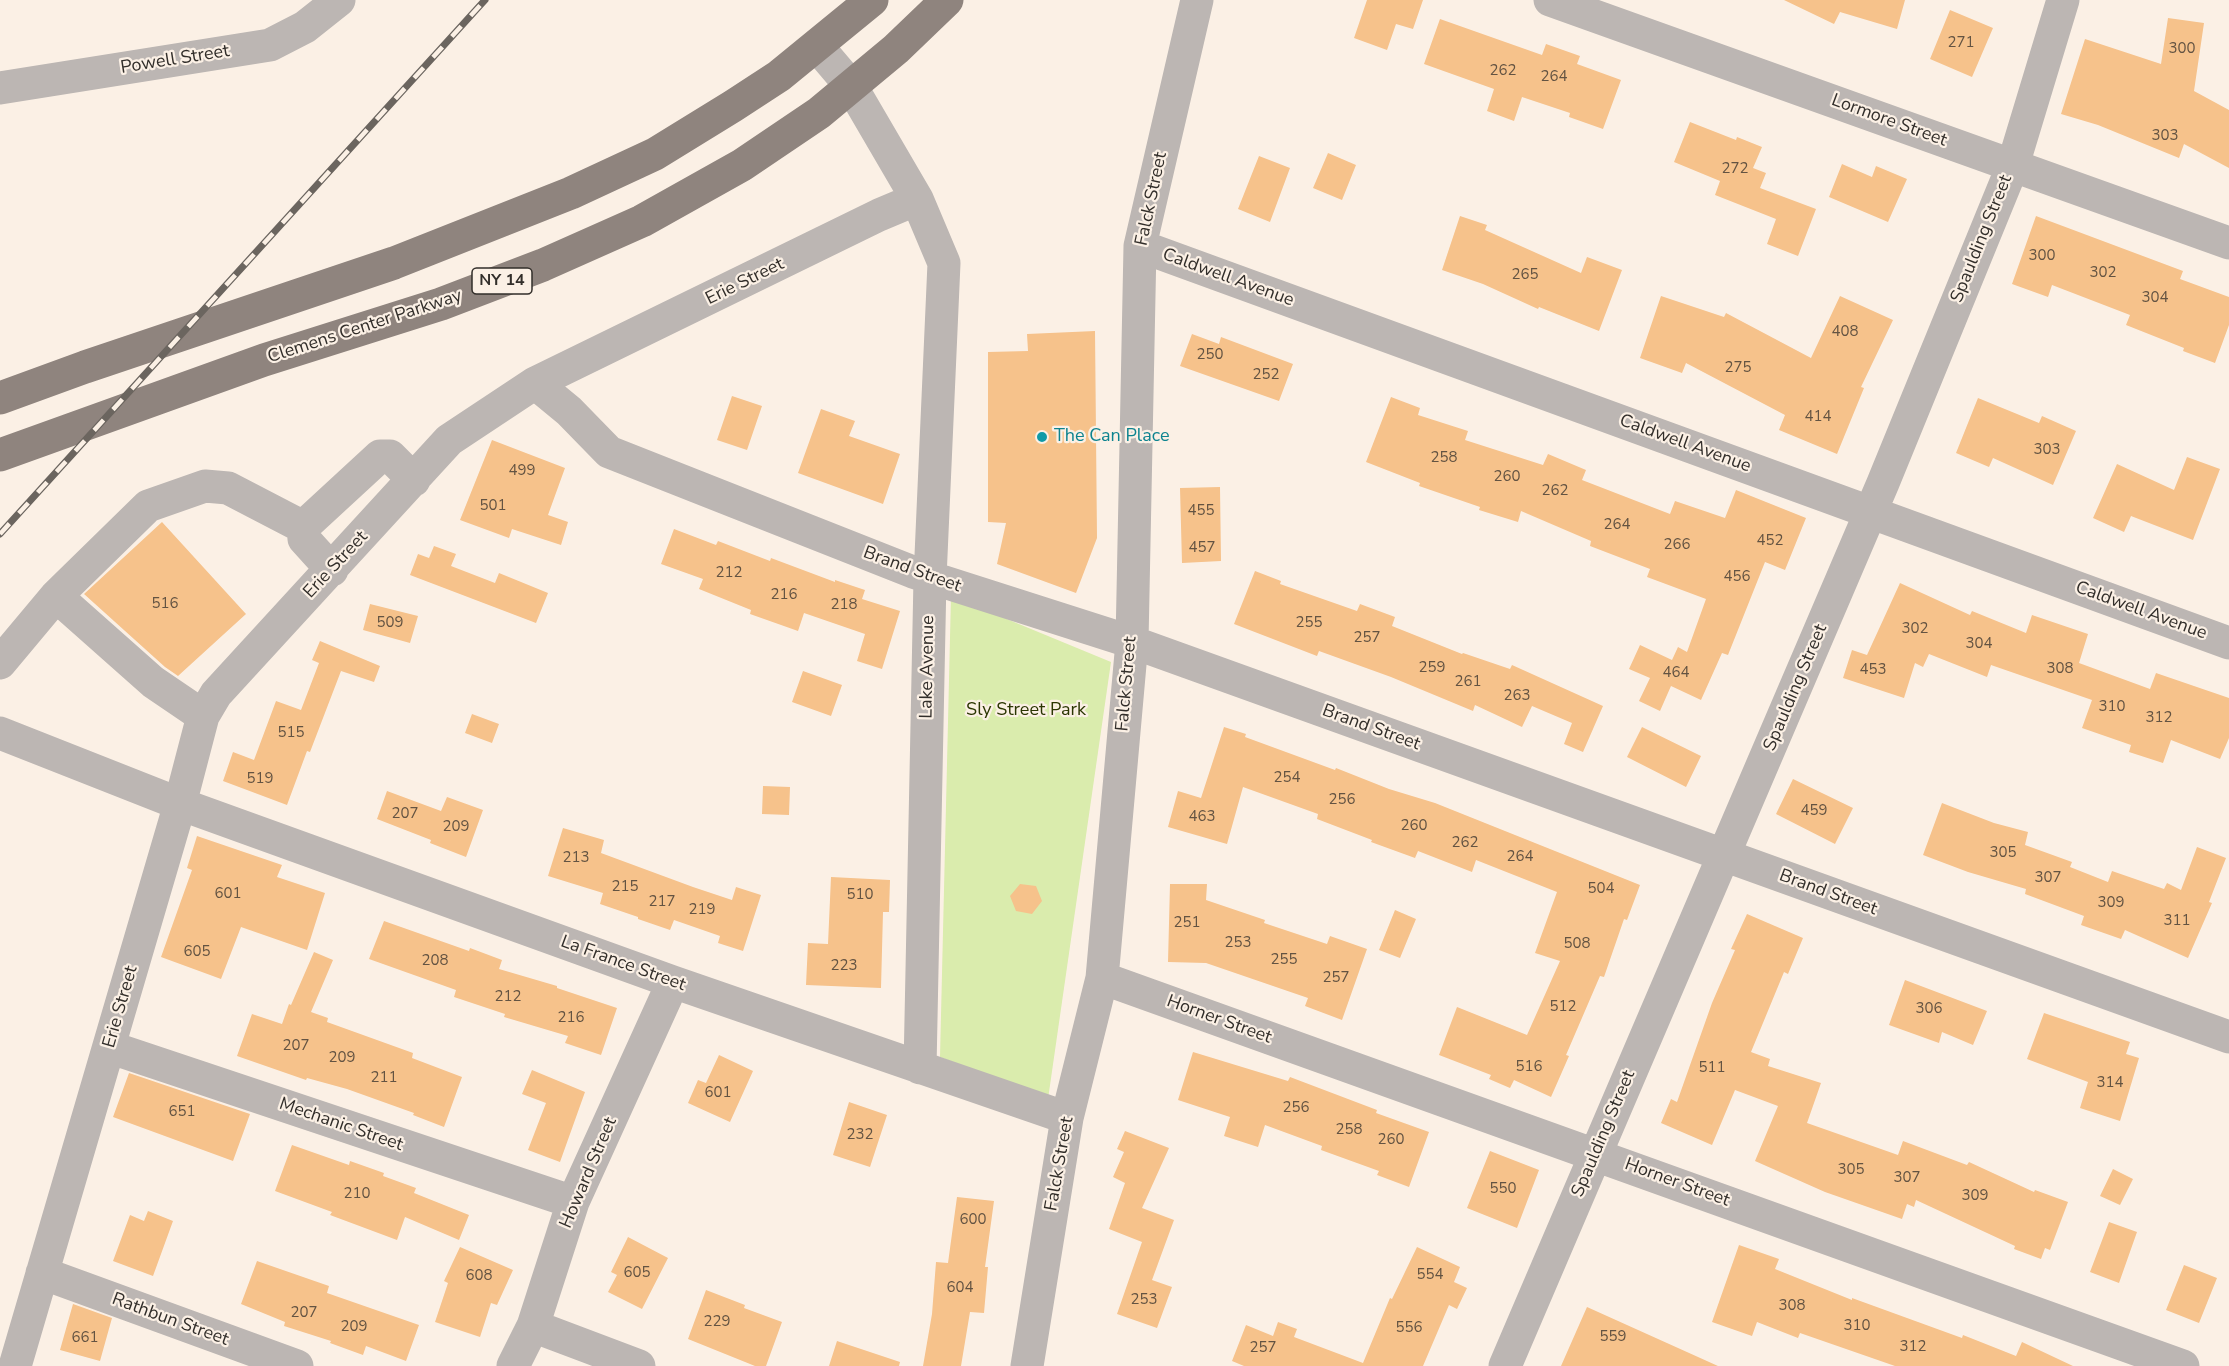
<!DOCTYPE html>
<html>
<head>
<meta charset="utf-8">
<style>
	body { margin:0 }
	canvas { display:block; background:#fbf0e5 }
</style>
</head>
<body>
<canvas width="2229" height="1366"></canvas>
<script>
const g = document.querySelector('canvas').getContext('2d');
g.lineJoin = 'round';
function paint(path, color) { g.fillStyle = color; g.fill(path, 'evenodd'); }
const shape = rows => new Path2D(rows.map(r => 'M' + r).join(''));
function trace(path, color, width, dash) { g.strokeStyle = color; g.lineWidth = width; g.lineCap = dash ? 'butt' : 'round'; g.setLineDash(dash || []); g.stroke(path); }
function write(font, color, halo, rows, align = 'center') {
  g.font = font + ' "Nunito Sans",sans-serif'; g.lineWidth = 4.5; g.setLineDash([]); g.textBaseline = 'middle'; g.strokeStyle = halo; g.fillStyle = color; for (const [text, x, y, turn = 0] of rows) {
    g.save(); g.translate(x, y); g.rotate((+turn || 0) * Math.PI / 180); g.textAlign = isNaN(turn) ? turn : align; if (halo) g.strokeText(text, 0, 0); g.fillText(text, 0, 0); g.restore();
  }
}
paint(shape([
	[951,596,1111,662,1048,1099,940,1057]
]), '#daecad');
paint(shape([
	[1367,0,1423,0,1413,29,1396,24,1387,50,1354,38],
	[1784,0,1905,0,1897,29,1840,12,1834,24],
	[1950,10,1993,28,1972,77,1930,59],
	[2168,18,2204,23,2194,91,2229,110,2229,168,2184,144,2179,158,2098,125,2061,114,2085,39,2161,64],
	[1440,19,1542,55,1546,44,1580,56,1577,64,1621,80,1603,129,1569,117,1570,113,1522,97,1514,121,1487,111,1494,89,1424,64],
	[1690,122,1736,140,1737,137,1762,147,1753,168,1766,173,1760,188,1816,209,1798,256,1767,244,1776,219,1715,195,1720,181,1674,162],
	[1328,153,1356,165,1342,200,1313,188],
	[1259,156,1290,168,1270,222,1238,209],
	[1842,164,1872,177,1876,166,1907,179,1888,222,1829,197],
	[1460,216,1487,225,1485,230,1581,273,1587,257,1622,270,1599,331,1539,307,1538,309,1483,284,1442,270],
	[2036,216,2183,271,2180,279,2229,297,2229,325,2215,363,2183,351,2184,348,2126,325,2130,315,2052,285,2048,297,2012,284],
	[1661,296,1724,317,1726,313,1811,358,1840,296,1893,320,1861,387,1864,388,1837,454,1779,430,1785,415,1686,363,1682,373,1640,358],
	[1095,331,1097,538,1076,593,997,564,1006,523,988,522,988,352,1028,351,1027,334],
	[1192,334,1219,344,1221,337,1293,364,1279,401,1180,366],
	[732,396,762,406,747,450,717,440],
	[1391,397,1420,408,1418,415,1468,431,1465,440,1543,465,1548,454,1586,470,1582,480,1670,514,1675,501,1725,518,1736,490,1806,518,1785,570,1765,562,1728,655,1722,653,1701,700,1671,686,1660,711,1639,701,1650,678,1629,669,1640,645,1672,660,1678,647,1687,652,1706,599,1647,577,1650,569,1590,546,1591,541,1521,511,1518,522,1479,510,1480,507,1419,486,1420,483,1366,462],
	[1978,398,2039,423,2042,416,2076,431,2053,485,1993,458,1989,467,1956,453],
	[821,409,855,421,849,436,900,454,883,504,798,473],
	[492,440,565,468,548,515,568,522,561,545,512,529,509,538,460,520],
	[2187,457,2220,469,2193,540,2131,516,2124,532,2093,518,2117,464,2174,490],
	[1220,487,1221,561,1182,563,1180,488],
	[162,522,246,614,178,676,165,667,84,594],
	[674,529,716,545,718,541,770,561,771,558,835,582,835,580,865,590,862,599,900,611,882,669,857,661,865,634,804,613,798,631,750,614,751,610,699,589,703,579,661,564],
	[434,546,456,554,451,566,495,583,499,573,548,593,536,623,410,575,418,554,429,558],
	[1255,571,1281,581,1280,584,1357,611,1360,604,1395,617,1392,626,1462,654,1463,653,1510,669,1512,665,1603,706,1583,752,1564,744,1572,723,1532,706,1522,727,1475,705,1473,711,1391,677,1319,651,1317,656,1234,624],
	[1900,583,1970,615,1972,611,2026,633,2032,615,2088,634,2079,663,2150,689,2156,673,2229,698,2229,738,2220,759,2171,740,2163,763,2129,752,2131,745,2082,728,2092,700,1991,665,1987,677,1929,654,1923,667,1915,663,1904,698,1843,678,1852,650,1867,655],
	[370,604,418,616,410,643,363,630],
	[320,641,380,666,374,682,341,671,310,752,307,751,287,805,223,781,233,752,254,760,276,701,301,710,319,663,312,660],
	[803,671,842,685,831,716,792,702],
	[472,714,499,724,492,743,465,733],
	[1224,727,1246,734,1245,737,1335,770,1336,768,1389,789,1435,803,1640,885,1627,920,1624,919,1604,977,1600,976,1566,1055,1569,1056,1551,1097,1514,1080,1510,1088,1489,1079,1491,1075,1439,1055,1457,1007,1527,1035,1560,961,1535,953,1557,892,1476,860,1472,872,1418,851,1415,858,1371,842,1372,840,1317,819,1318,814,1243,787,1227,844,1168,827,1178,791,1201,798],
	[1642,727,1701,756,1686,787,1627,757],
	[1793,779,1853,808,1835,844,1776,814],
	[763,786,790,787,789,815,762,814],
	[387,791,441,811,447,797,483,810,466,857,430,843,431,840,377,819],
	[1942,803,1994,823,2028,832,2025,845,2072,862,2070,867,2108,882,2112,871,2164,889,2167,883,2181,890,2197,847,2226,858,2209,902,2212,903,2188,958,2125,930,2121,939,2081,925,2084,916,2025,894,2026,889,1968,872,1923,855],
	[563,828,604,840,601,853,693,887,732,900,736,887,761,895,743,951,718,943,720,936,674,920,670,930,638,919,638,917,600,904,603,893,548,876],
	[197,836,282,865,277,877,325,893,307,950,241,927,221,979,161,957,192,870,187,868],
	[831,877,890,880,889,912,883,912,881,988,806,985,808,943,828,944],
	[1020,884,1036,886,1042,901,1032,914,1016,911,1010,896],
	[1170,884,1207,884,1206,900,1265,920,1264,923,1327,944,1330,936,1367,949,1342,1020,1305,1006,1308,998,1206,963,1168,962],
	[1395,910,1416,919,1400,958,1379,950],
	[1747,914,1803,938,1788,974,1784,972,1751,1052,1770,1059,1768,1066,1821,1083,1807,1123,1898,1155,1903,1141,1967,1165,1969,1162,2034,1192,2035,1190,2068,1202,2050,1250,2045,1248,2041,1259,2014,1249,2015,1246,1916,1200,1914,1207,1907,1204,1902,1219,1825,1192,1755,1161,1778,1106,1735,1090,1712,1145,1661,1123,1671,1099,1677,1102,1712,1003,1735,950,1731,949],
	[384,921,469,951,470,948,502,960,499,969,557,986,557,988,617,1008,601,1055,565,1043,568,1036,504,1017,505,1014,454,997,456,990,369,959],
	[314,952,333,960,311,1012,328,1018,327,1022,413,1053,412,1058,462,1077,444,1127,413,1115,414,1113,347,1089,307,1078,306,1080,237,1056,252,1014,282,1024,289,1004,291,1005],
	[1905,980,1987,1011,1973,1045,1942,1032,1939,1043,1889,1025],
	[2044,1013,2130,1042,2126,1054,2139,1058,2120,1121,2080,1108,2088,1082,2027,1059],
	[1193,1052,1288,1081,1290,1077,1377,1110,1376,1113,1429,1132,1409,1187,1377,1175,1379,1171,1321,1150,1322,1146,1265,1125,1258,1147,1224,1136,1230,1117,1178,1100],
	[719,1055,753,1071,730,1122,688,1103,698,1080,706,1083],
	[532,1070,585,1092,560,1162,528,1150,546,1103,522,1094],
	[129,1073,250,1114,233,1161,113,1117],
	[849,1102,887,1115,870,1167,833,1155],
	[1125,1131,1169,1148,1142,1208,1174,1220,1152,1280,1172,1287,1157,1328,1117,1314,1142,1242,1109,1229,1125,1183,1113,1177,1124,1152,1117,1149],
	[292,1145,349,1165,350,1161,384,1173,383,1176,416,1188,414,1193,469,1215,459,1240,405,1217,397,1240,330,1215,332,1212,275,1191],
	[1490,1151,1539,1170,1517,1228,1467,1208],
	[2113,1169,2133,1179,2120,1205,2100,1196],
	[957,1197,994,1201,985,1267,988,1267,984,1313,970,1312,961,1366,923,1366,932,1314,936,1262,948,1263],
	[148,1211,173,1221,153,1276,113,1261,130,1215,144,1221],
	[2109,1222,2137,1232,2119,1283,2090,1272],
	[628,1237,668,1258,642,1309,608,1292,617,1275,611,1272],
	[1739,1245,1779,1259,1775,1269,1852,1300,1852,1298,1962,1338,1963,1335,2016,1356,2022,1342,2073,1366,1895,1366,1800,1333,1798,1338,1757,1322,1752,1336,1712,1322],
	[460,1247,513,1270,497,1305,491,1303,480,1337,435,1322,448,1283,444,1281],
	[1417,1247,1460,1267,1454,1282,1467,1288,1457,1309,1449,1305,1423,1366,1244,1366,1232,1361,1246,1325,1273,1336,1278,1322,1297,1329,1294,1337,1363,1363,1390,1298,1392,1299],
	[257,1261,329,1286,327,1293,419,1325,406,1361,366,1346,363,1355,330,1343,331,1341,284,1326,285,1322,241,1304],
	[2184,1265,2217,1278,2199,1323,2166,1310],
	[706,1290,745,1305,744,1308,782,1322,766,1366,755,1366,688,1339],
	[73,1304,112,1318,100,1361,60,1350],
	[1587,1307,1718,1366,1561,1366],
	[837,1341,900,1362,899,1366,829,1366]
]), '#f6c28b');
trace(shape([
	[1550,0,2229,243],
	[0,88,270,45,305,27,339,0],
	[917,199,944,263,930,578,920,1068],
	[1140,246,2229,643],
	[535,383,569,411,609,452,913,572,1132,642,2229,1037],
	[332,570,304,539,303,527,380,456,390,456,414,480],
	[0,663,56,596],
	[203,716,153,682,56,596,148,506,205,486,228,488,303,527],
	[0,733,180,804,673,982,1067,1118],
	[1102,978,2183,1366],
	[109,1047,573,1202],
	[42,1273,297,1366],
	[533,1326,639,1366],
	[15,1366,180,804,203,716,216,694,449,440,535,383,879,215,917,199,851,86,817,46],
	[513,1366,533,1326,573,1202,673,982],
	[1027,1366,1067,1118,1102,978,1132,642,1140,246,1197,0],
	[1505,1366,1883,483,2013,165,2063,0]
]), '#bcb6b3', 33);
trace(shape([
	[0,398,85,367,394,263,571,193,655,154,733,106,779,76,872,0],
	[0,455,264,360,441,304,543,265,642,221,742,165,819,113,896,49,947,0]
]), '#8f847e', 33);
const rail = shape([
	[0,534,485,0]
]);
trace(rail, '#6b655f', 7);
trace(rail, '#fbf0e5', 4.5, [14]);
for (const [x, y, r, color] of [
	[1042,437,6,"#0f9aa8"]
]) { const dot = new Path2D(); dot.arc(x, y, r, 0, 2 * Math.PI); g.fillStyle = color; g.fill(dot); trace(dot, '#fbf0e5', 2); }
write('15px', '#635342', null, [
	["271",1961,43],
	["300",2182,49],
	["262",1503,71],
	["264",1554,77],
	["303",2165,136],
	["272",1735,169],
	["300",2042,256],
	["302",2103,273],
	["265",1525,275],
	["304",2155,298],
	["408",1845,332],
	["250",1210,355],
	["275",1738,368],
	["252",1266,375],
	["414",1818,417],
	["303",2047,450],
	["258",1444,458],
	["499",522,471],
	["260",1507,477],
	["262",1555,491],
	["501",493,506],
	["455",1201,511],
	["264",1617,525],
	["452",1770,541],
	["266",1677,545],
	["457",1202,548],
	["212",729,573],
	["456",1737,577],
	["216",784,595],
	["516",165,604],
	["218",844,605],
	["509",390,623],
	["255",1309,623],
	["302",1915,629],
	["257",1367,638],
	["304",1979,644],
	["259",1432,668],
	["308",2060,669],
	["453",1873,670],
	["464",1676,673],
	["261",1468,682],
	["263",1517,696],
	["310",2112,707],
	["312",2159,718],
	["515",291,733],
	["254",1287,778],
	["519",260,779],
	["256",1342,800],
	["459",1814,811],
	["207",405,814],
	["463",1202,817],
	["260",1414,826],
	["209",456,827],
	["262",1465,843],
	["305",2003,853],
	["264",1520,857],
	["213",576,858],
	["307",2048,878],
	["215",625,887],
	["504",1601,889],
	["601",228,894],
	["510",860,895],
	["217",662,902],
	["309",2111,903],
	["219",702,910],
	["311",2177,921],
	["251",1187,923],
	["253",1238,943],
	["508",1577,944],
	["605",197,952],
	["255",1284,960],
	["208",435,961],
	["223",844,966],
	["257",1336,978],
	["212",508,997],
	["512",1563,1007],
	["306",1929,1009],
	["216",571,1018],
	["207",296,1046],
	["209",342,1058],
	["516",1529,1067],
	["511",1712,1068],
	["211",384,1078],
	["314",2110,1083],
	["601",718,1093],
	["256",1296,1108],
	["651",182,1112],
	["258",1349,1130],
	["232",860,1135],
	["260",1391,1140],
	["305",1851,1170],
	["307",1907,1178],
	["550",1503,1189],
	["210",357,1194],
	["309",1975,1196],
	["600",973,1220],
	["605",637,1273],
	["554",1430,1275],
	["608",479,1276],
	["604",960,1288],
	["253",1144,1300],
	["308",1792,1306],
	["207",304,1313],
	["229",717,1322],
	["310",1857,1326],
	["209",354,1327],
	["556",1409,1328],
	["559",1613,1337],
	["661",85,1338],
	["312",1913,1347],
	["257",1263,1348]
]);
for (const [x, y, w] of [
	[502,281,60]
]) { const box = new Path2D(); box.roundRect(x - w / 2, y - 13, w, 26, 4.5); g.fillStyle = '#fbf0e5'; g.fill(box); trace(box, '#322e2a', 1.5); }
write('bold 16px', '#322e2a', null, [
	["NY 14",502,281]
]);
write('18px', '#322e2a', '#fbf0e5', [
	["Powell Street",175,60,-9],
	["Lormore Street",1889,121,20],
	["Falck Street",1152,199,-78],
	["Spaulding Street",1982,239,-68],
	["Caldwell Avenue",1228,278,20],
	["Erie Street",745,282,-26],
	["Clemens Center Parkway",365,327,-18],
	["Caldwell Avenue",1685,444,20],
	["Erie Street",336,565,-47],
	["Brand Street",912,570,20],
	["Caldwell Avenue",2141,611,20],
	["Lake Avenue",928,667,-89],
	["Falck Street",1127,684,-85],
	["Spaulding Street",1796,688,-67],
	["Brand Street",1371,728,20],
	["Brand Street",1828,893,20],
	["La France Street",623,964,20],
	["Erie Street",121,1007,-74],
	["Horner Street",1219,1020,20],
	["Mechanic Street",341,1125,19],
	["Spaulding Street",1604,1134,-67],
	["Falck Street",1060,1164,-80],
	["Howard Street",589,1173,-67],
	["Horner Street",1677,1183,20],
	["Rathbun Street",170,1320,20]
]);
write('18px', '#0d838f', '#fbf0e5', [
	["The Can Place",1054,437]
], 'left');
write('18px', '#2b3602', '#fbf0e5', [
	["Sly Street Park",1026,711]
]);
</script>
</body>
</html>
